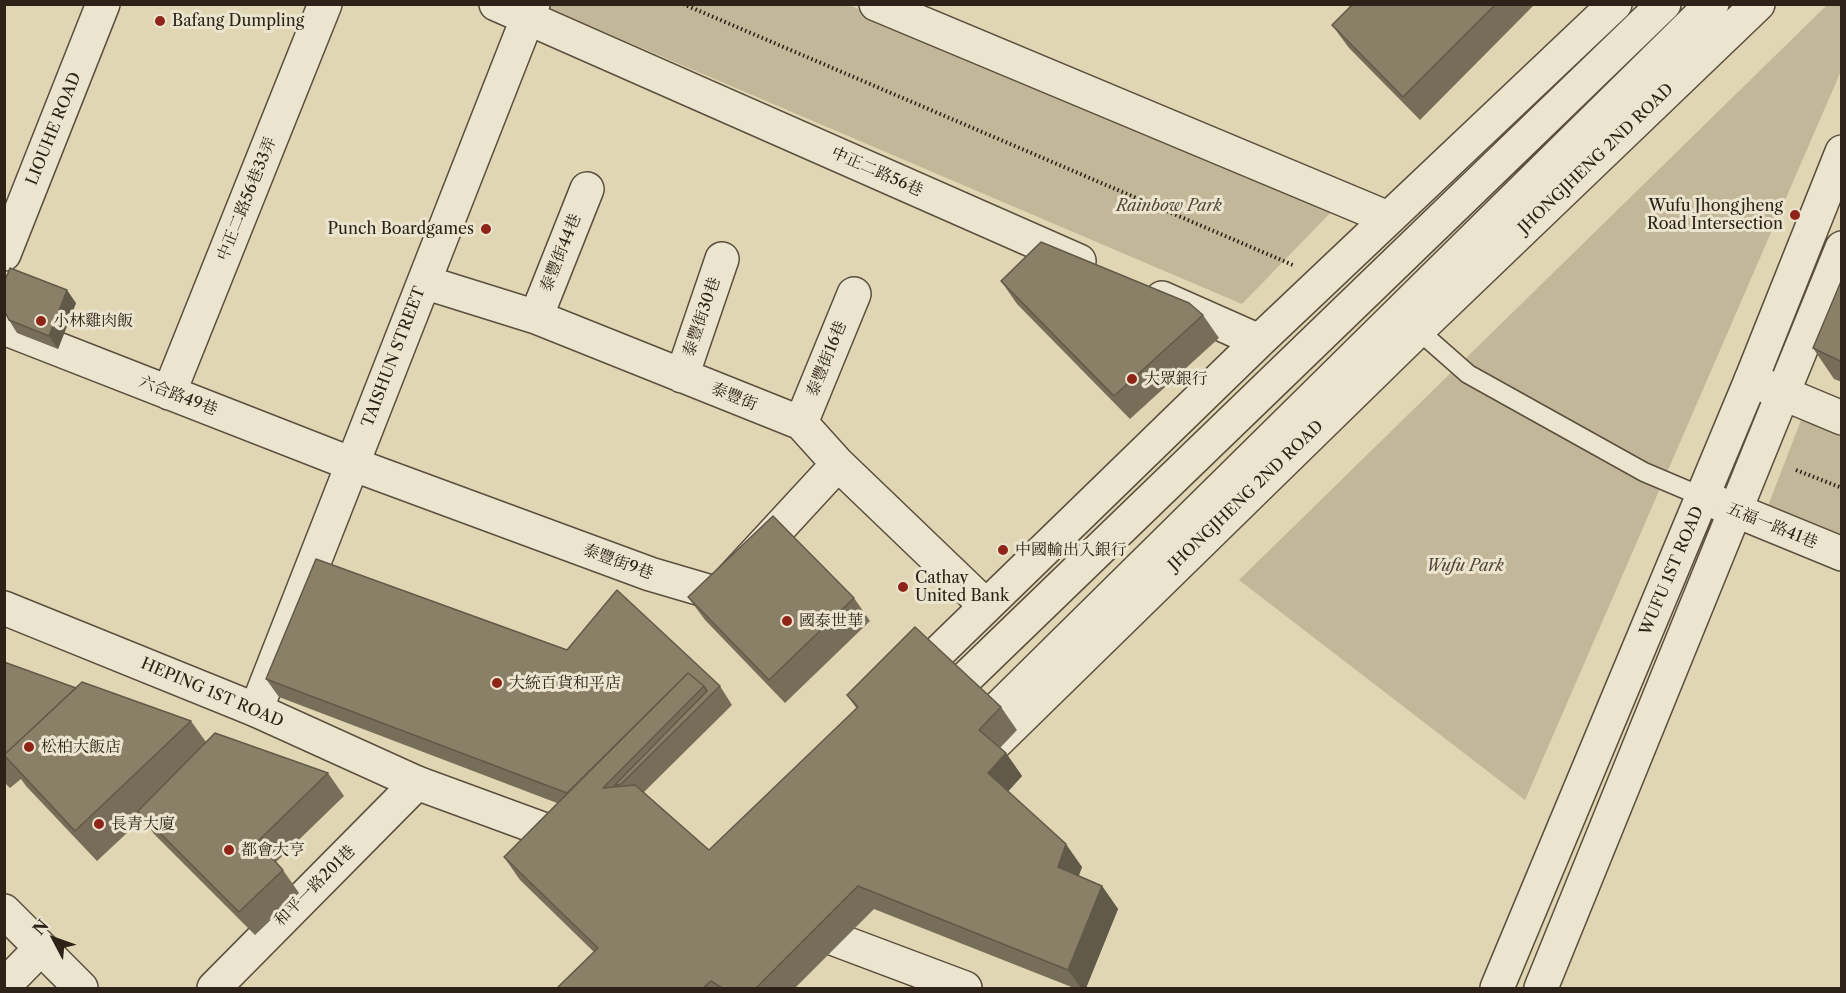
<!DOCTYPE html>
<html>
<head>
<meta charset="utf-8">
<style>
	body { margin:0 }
	#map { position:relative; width:1846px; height:993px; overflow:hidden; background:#e0d6b3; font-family:"Libre Caslon Text",serif }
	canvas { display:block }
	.frame { position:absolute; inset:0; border:6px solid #2d2217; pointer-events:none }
	.north { position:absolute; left:24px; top:909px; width:60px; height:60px; -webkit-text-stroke:4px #ebe4ce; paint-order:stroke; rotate:311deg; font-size:16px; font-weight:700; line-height:24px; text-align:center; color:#2d2217 }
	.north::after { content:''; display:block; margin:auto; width:21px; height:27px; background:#2d2217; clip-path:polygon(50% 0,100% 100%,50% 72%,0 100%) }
</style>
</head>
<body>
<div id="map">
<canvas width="1846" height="993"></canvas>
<div class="frame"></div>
<div class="north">N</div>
</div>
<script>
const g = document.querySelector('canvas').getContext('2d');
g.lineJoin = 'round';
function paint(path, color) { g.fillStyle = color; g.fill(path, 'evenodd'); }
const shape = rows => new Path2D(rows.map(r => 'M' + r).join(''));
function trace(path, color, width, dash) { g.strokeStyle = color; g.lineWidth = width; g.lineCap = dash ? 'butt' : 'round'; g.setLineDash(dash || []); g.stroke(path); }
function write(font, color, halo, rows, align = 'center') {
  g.font = font + ' "Libre Caslon Text","Noto Serif TC",serif'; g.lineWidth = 6; g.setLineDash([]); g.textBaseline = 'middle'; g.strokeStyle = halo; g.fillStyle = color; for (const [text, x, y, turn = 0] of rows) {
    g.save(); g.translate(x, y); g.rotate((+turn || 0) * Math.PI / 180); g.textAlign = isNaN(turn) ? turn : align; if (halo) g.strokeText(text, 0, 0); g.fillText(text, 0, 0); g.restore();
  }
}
paint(shape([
	[541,5,849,5,1334,209,1242,304],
	[1827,5,1841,5,1841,71,1525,800,1239,580],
	[1803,415,1841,431,1841,542,1766,511]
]), '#c2b798');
const service = shape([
	[1418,330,1468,374,1644,472,1703,497]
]);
const minor = shape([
	[496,4,1079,261],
	[876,4,1388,218],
	[4,254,103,4],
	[424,282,536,317,801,423,838,464,985,605],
	[1162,298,1259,341],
	[536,317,587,189],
	[4,328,352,464,650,574,718,594,838,464],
	[682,376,722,259],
	[1751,380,1842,418],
	[169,393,325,4],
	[801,423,854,294],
	[1703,497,1842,554],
	[908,682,1259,341,1615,4],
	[256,710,533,4],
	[981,757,1418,330,1758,4],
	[4,911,81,988],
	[4,986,41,948],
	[214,988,417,783]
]);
const tertiary = shape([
	[4,608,256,710,417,783,575,841],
	[935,708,1664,4],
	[969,737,1712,4],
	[800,926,965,988],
	[1497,988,1751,380,1842,152],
	[1541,988,1842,248]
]);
trace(service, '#5a4f3e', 21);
trace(minor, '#5a4f3e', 36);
trace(tertiary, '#5a4f3e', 36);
trace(shape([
	[683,4,1293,265],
	[1796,470,1842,488]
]), '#2d2217', 4, [1.5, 3]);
trace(service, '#ebe4ce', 18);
trace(minor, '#ebe4ce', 33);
trace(tertiary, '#ebe4ce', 33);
paint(shape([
	[1353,4,1535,4,1420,120,1349,48,1332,25],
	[1842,279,1842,382,1834,379,1813,348],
	[1001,281,1203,315,1219,338,1130,419,1017,304],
	[76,303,58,349,17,333,9,320],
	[688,597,854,598,870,621,785,703,705,620],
	[567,650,720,686,732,705,644,792,709,850,857,709,847,695,1001,707,1017,730,1000,748,1006,753,1022,776,1008,791,1082,867,1078,876,1102,886,1118,909,1086,988,1074,988,874,909,795,988,557,988,594,952,520,880,504,857,557,803,279,697,266,679],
	[4,662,76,688,191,721,206,742,328,773,344,796,276,862,283,870,299,893,255,935,154,834,143,818,97,861,26,786,21,779,10,788,4,782]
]), '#776e59');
paint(shape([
	[67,290,76,303,58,349,49,336],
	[1006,753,1022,776,1004,796,988,773],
	[1066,844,1082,867,1074,890,1058,867],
	[1102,886,1118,909,1086,988,1081,988,1068,970]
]), '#615a49');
const building = shape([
	[1353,4,1496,4,1403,97,1332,25,1353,4],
	[1041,242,1189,303,1203,315,1114,396,1001,281,1041,242],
	[10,268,67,290,49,336,9,320,4,310,4,283,10,268],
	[1842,279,1842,362,1813,348,1842,279],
	[773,516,854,598,769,680,688,597,773,516],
	[316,559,567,650,617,590,720,686,621,784,614,786,707,691,704,686,688,673,567,793,266,679,316,559],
	[915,627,1001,707,979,730,1006,753,988,773,1066,844,1058,867,1102,886,1068,970,858,886,756,988,722,988,711,981,703,988,557,988,598,948,504,857,688,673,704,686,603,788,635,785,709,850,858,707,847,695,915,627],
	[4,662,76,688,4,755,4,662],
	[82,682,191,721,75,831,4,755,82,682],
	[215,733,328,773,257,842,283,870,239,912,138,811,215,733]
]);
paint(building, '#8a8068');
trace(building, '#615a49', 1.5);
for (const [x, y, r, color] of [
	[160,21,6,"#8f2418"],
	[1795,215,6,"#8f2418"],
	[486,229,6,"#8f2418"],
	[41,321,6,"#8f2418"],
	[1132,379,6,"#8f2418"],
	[1003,550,6,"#8f2418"],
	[903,587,6,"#8f2418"],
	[787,621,6,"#8f2418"],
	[497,683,6,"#8f2418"],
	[29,747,6,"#8f2418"],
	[99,824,6,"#8f2418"],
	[229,850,6,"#8f2418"]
]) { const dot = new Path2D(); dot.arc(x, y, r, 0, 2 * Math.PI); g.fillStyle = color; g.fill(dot); trace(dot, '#ebe4ce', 2); }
write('16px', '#2d2217', '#ebe4ce', [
	["Bafang Dumpling",172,21],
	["Wufu Jhongjheng",1783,206,"right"],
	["Road Intersection",1783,224,"right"],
	["Punch Boardgames",474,229,"right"],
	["小林雞肉飯",53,321],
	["大眾銀行",1144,379],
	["中國輸出入銀行",1015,550],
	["Cathay",915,578],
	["United Bank",915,596],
	["國泰世華",799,621],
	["大統百貨和平店",509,683],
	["松柏大飯店",41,747],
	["長青大廈",111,824],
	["都會大亨",241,850]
], 'left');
write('16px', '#2d2217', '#ebe4ce', [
	["LIOUHE ROAD",54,129,-68],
	["JHONGJHENG 2ND ROAD",1596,159,-44],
	["中正二路56巷",877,172,24],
	["中正二路56巷33弄",247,199,-68],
	["泰豐街44巷",561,253,-68],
	["泰豐街30巷",702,317,-71],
	["TAISHUN STREET",394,357,-69],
	["泰豐街16巷",827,359,-68],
	["六合路49巷",178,396,21],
	["泰豐街",734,397,22],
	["JHONGJHENG 2ND ROAD",1246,496,-44],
	["五福一路41巷",1772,526,22],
	["泰豐街9巷",618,562,20],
	["WUFU 1ST ROAD",1672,571,-67],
	["HEPING 1ST ROAD",212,693,23],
	["和平一路201巷",315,886,-45]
]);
write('italic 16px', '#524737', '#ebe4ce', [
	["Rainbow Park",1169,206],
	["Wufu Park",1465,566]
]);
</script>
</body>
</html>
